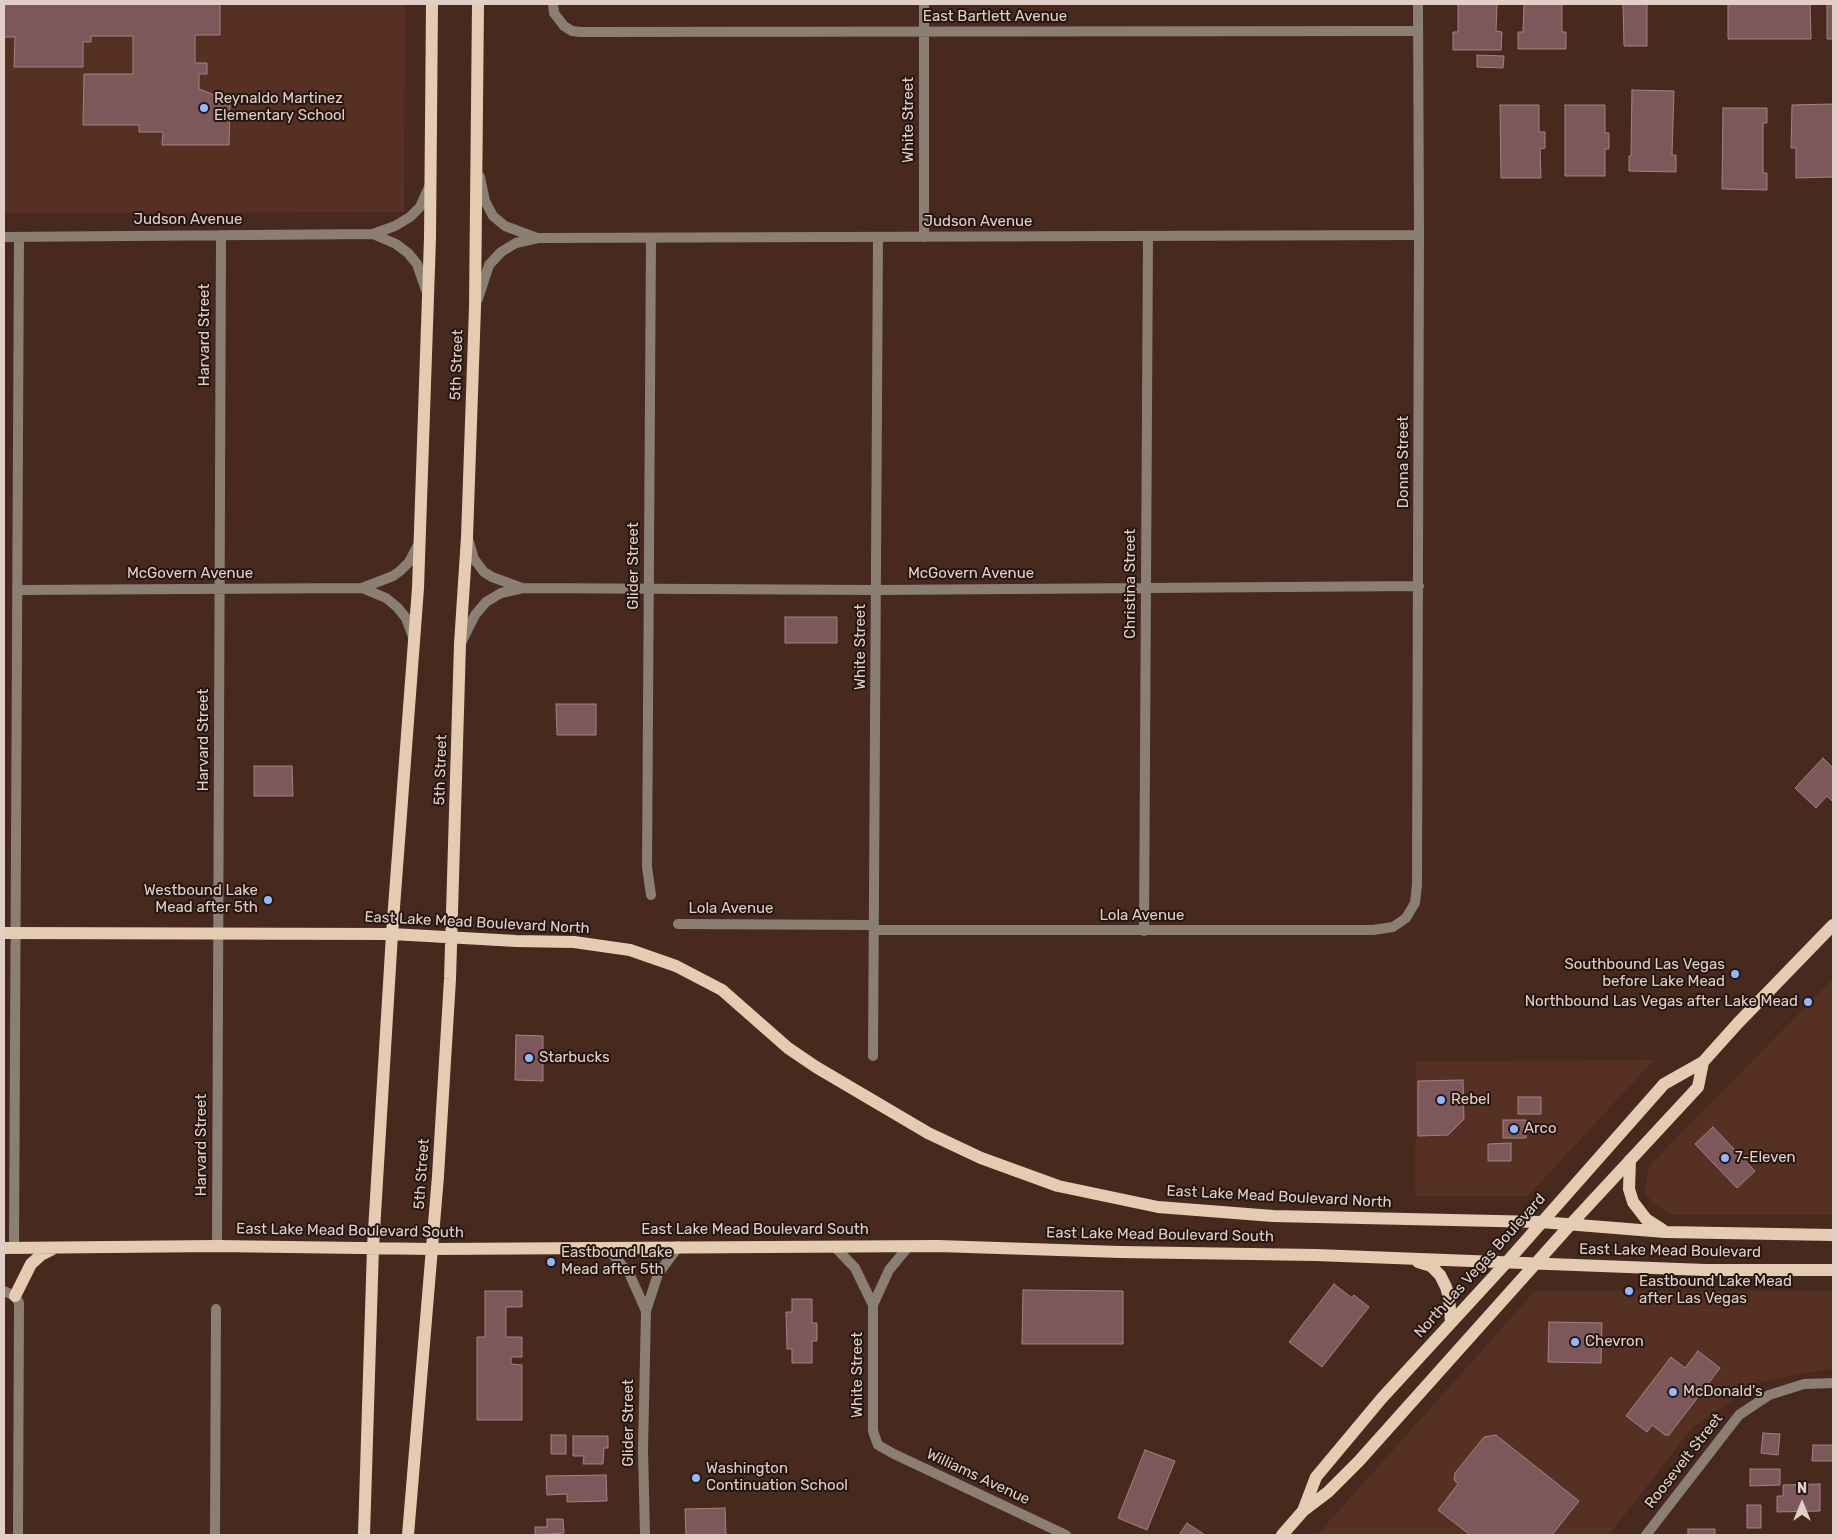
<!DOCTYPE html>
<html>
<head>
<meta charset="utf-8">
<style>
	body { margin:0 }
	#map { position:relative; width:1837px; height:1539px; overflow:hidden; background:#47291e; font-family:Rubik,sans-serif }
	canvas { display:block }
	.frame { position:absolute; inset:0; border:5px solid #e2cec7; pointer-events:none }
	.north { position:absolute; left:1777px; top:1479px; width:50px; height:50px; -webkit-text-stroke:4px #241611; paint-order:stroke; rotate:0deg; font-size:14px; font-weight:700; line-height:20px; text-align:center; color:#e2cec7 }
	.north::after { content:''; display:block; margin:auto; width:18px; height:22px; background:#e2cec7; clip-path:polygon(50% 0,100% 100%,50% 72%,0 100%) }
</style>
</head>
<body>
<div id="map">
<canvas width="1837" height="1539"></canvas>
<div class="frame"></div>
<div class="north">N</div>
</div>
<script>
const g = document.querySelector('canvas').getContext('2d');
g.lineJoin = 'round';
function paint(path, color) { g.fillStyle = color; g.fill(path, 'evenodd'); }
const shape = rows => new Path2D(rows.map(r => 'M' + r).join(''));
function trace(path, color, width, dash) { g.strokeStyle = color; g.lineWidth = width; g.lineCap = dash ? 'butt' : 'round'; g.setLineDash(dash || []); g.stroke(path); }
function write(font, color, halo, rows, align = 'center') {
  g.font = font + ' Rubik,sans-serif'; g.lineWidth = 4; g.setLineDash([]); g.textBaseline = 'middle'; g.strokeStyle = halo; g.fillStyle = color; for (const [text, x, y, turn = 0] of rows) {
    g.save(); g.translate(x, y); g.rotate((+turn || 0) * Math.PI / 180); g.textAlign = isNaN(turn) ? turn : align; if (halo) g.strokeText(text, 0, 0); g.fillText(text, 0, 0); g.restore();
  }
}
paint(shape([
	[4,4,405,4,404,212,4,214],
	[1833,979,1833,1215,1672,1215,1653,1204,1645,1192,1648,1167],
	[1654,1060,1528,1196,1415,1196,1416,1061],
	[1535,1291,1833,1291,1833,1366,1830,1369,1758,1382,1692,1428,1609,1535,1317,1535]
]), '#553023');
const building = shape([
	[4,4,220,4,220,35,195,35,195,63,207,63,207,74,199,74,199,89,230,101,229,145,162,145,163,132,139,132,139,125,83,125,84,74,133,74,133,36,91,36,91,42,83,42,83,67,14,67,15,37,4,37,4,4],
	[1458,4,1497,4,1496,31,1502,32,1501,50,1453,50,1453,32,1458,32,1458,4],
	[1524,4,1562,4,1562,32,1566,32,1566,49,1518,49,1518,32,1523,32,1524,4],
	[1623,4,1647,4,1647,46,1624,46,1623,4],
	[1728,4,1810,4,1811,39,1728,39,1728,4],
	[1827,4,1833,4,1833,39,1827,39,1827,4],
	[1477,55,1504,56,1503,68,1477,67,1477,55],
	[1632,90,1674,91,1672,155,1676,155,1676,172,1629,171,1629,156,1631,156,1632,90],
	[1833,104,1833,177,1796,178,1796,148,1791,148,1792,105,1833,104],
	[1500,105,1539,105,1539,132,1545,132,1545,148,1540,149,1541,178,1501,178,1500,105],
	[1565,105,1605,105,1605,133,1609,133,1609,149,1605,149,1605,176,1565,176,1565,105],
	[1723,108,1767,108,1767,123,1763,123,1763,173,1767,173,1767,190,1722,189,1723,108],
	[785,617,837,617,837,643,785,643,785,617],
	[556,704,596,704,596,735,557,735,556,704],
	[1823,758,1833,768,1833,802,1827,796,1816,808,1795,788,1823,758],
	[254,766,292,766,293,796,254,796,254,766],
	[516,1035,543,1036,543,1081,515,1080,516,1035],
	[1463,1080,1464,1119,1448,1135,1418,1136,1418,1081,1463,1080],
	[1518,1097,1541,1097,1541,1114,1518,1114,1518,1097],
	[1503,1120,1526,1120,1526,1138,1503,1138,1503,1120],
	[1713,1127,1755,1171,1737,1188,1695,1144,1713,1127],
	[1511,1143,1511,1161,1488,1161,1488,1144,1511,1143],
	[1334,1284,1352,1298,1354,1295,1369,1307,1322,1367,1289,1342,1334,1284],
	[1023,1290,1123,1291,1123,1344,1022,1344,1023,1290],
	[485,1291,522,1291,522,1307,506,1307,506,1337,522,1337,522,1357,511,1357,511,1364,522,1365,522,1420,477,1420,477,1337,485,1337,485,1291],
	[792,1299,812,1299,812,1323,817,1323,817,1341,812,1341,812,1363,792,1363,792,1349,787,1349,786,1312,792,1312,792,1299],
	[1549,1322,1602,1323,1601,1363,1548,1362,1549,1322],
	[1698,1351,1720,1368,1669,1435,1665,1435,1652,1425,1647,1432,1626,1416,1671,1357,1685,1368,1698,1351],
	[1763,1433,1780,1434,1778,1455,1761,1453,1763,1433],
	[551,1435,566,1435,566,1454,551,1454,551,1435],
	[1496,1435,1579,1501,1552,1535,1470,1535,1438,1510,1458,1484,1454,1480,1455,1473,1484,1437,1496,1435],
	[573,1436,608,1436,608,1448,604,1448,603,1464,583,1464,584,1456,573,1456,573,1436],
	[1813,1445,1833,1445,1833,1461,1812,1461,1813,1445],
	[1145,1450,1175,1461,1147,1530,1118,1518,1145,1450],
	[1750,1469,1780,1469,1780,1485,1750,1486,1750,1469],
	[606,1475,607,1501,567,1502,567,1494,547,1495,546,1476,606,1475],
	[1820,1484,1820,1511,1777,1512,1777,1496,1783,1496,1783,1485,1820,1484],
	[1747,1505,1761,1505,1761,1528,1747,1528,1747,1505],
	[725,1508,726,1535,686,1535,685,1509,725,1508],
	[547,1519,563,1519,564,1533,535,1535,535,1527,547,1527,547,1519],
	[1187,1523,1205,1535,1179,1535,1187,1523],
	[1688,1529,1715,1529,1715,1535,1688,1535,1688,1529]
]);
paint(building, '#7d585b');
trace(building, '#a88083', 1);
trace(shape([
	[553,4,554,13,564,26,572,31,580,32,1418,31],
	[924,4,924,237],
	[373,234,396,244,408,253,417,264,426,290],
	[4,237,373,234,395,226,410,217,420,207,429,187],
	[651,238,647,867,651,895],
	[469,542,474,559,484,572,492,577,522,588],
	[362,588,386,598,397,607,406,618,413,637],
	[17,590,362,588,393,576,400,571,409,562,419,543],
	[461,643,475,615,486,602,501,593,523,588,876,590,1419,586],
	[678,924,874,925],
	[874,930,1373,930,1393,927,1406,918,1415,903,1417,885,1419,235],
	[1144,931,1148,236],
	[873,1056,878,237],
	[217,1246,221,235],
	[14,1247,19,237],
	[606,1247,629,1273,646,1311],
	[835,1247,855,1268,873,1305],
	[908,1247,889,1270,873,1305,873,1431,878,1445,894,1454,1066,1535],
	[4,1291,15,1296,19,1303,18,1535],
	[215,1535,216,1309],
	[645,1535,643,1450,646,1311,658,1274,679,1246],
	[1646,1535,1739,1415,1769,1395,1804,1384,1833,1383]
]), '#8b7f73', 10);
trace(shape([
	[480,177,485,201,493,216,505,226,537,238],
	[478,299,489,265,501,252,516,243,538,238,1419,235,1418,4]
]), '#8b7f73', 10);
trace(shape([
	[4,933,392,934,516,941,574,942,630,950,676,966,722,990,788,1048,816,1067,928,1133,981,1158,1058,1186,1158,1207,1273,1216,1541,1222,1665,1232,1833,1235],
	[1630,1160,1629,1189,1633,1202,1646,1219,1663,1230],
	[4,1248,217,1246,432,1249,938,1246,1120,1252,1316,1255,1705,1270,1833,1270],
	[1418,1262,1431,1266,1440,1275,1446,1287,1449,1297,1451,1322],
	[15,1296,31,1264,41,1255,55,1248],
	[1303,1511,1316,1477,1382,1398,1506,1263,1664,1084,1703,1062,1738,1023,1833,925],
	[364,1535,373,1247,392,934,418,588,430,238,432,4],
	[408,1535,438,1176,450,979,460,644,467,537,475,307,478,4],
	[1282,1535,1303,1511,1328,1492,1359,1461,1571,1224,1698,1087,1703,1062]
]), '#e4ccb2', 12);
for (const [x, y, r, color] of [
	[204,108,5,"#92b7fd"],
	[268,900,5,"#92b7fd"],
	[1735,974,5,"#92b7fd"],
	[1808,1002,5,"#92b7fd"],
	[529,1058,5,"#92b7fd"],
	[1441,1100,5,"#92b7fd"],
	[1514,1129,5,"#92b7fd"],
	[1725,1158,5,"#92b7fd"],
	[551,1262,5,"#92b7fd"],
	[1629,1291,5,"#92b7fd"],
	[1575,1342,5,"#92b7fd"],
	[1673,1392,5,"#92b7fd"],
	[696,1478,5,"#92b7fd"]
]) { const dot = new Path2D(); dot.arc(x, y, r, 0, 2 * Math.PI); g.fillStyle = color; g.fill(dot); trace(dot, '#241611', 2); }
write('15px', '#e2cec7', '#241611', [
	["East Bartlett Avenue",995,17],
	["White Street",909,120,-90],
	["Judson Avenue",188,220],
	["Judson Avenue",978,222],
	["Harvard Street",205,335,-90],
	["5th Street",457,365,-88],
	["Donna Street",1404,462,-90],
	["Glider Street",634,566,-90],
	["McGovern Avenue",190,574],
	["McGovern Avenue",971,574],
	["Christina Street",1131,584,-90],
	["White Street",861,647,-90],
	["Harvard Street",204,740,-90],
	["5th Street",441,770,-88],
	["Lola Avenue",731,909],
	["Lola Avenue",1142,916],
	["East Lake Mead Boulevard North",477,923,3],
	["Harvard Street",202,1145,-90],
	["5th Street",422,1174,-86],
	["East Lake Mead Boulevard North",1279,1197,3],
	["East Lake Mead Boulevard South",755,1230],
	["East Lake Mead Boulevard South",350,1231,1],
	["East Lake Mead Boulevard South",1160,1235,1],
	["East Lake Mead Boulevard",1670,1251,1],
	["North Las Vegas Boulevard",1480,1266,-48],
	["White Street",858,1375,-90],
	["Glider Street",629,1423,-90],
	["Roosevelt Street",1684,1461,-52],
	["Williams Avenue",978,1477,25]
]);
write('15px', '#e2cec7', '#241611', [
	["Reynaldo Martinez",214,99],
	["Elementary School",214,116],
	["Westbound Lake",258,891,"right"],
	["Mead after 5th",258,908,"right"],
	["Southbound Las Vegas",1725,965,"right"],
	["before Lake Mead",1725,982,"right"],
	["Northbound Las Vegas after Lake Mead",1798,1002,"right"],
	["Starbucks",539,1058],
	["Rebel",1451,1100],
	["Arco",1524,1129],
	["7-Eleven",1735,1158],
	["Eastbound Lake",561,1253],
	["Mead after 5th",561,1270],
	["Eastbound Lake Mead",1639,1282],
	["after Las Vegas",1639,1299],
	["Chevron",1585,1342],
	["McDonald's",1683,1392],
	["Washington",706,1469],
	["Continuation School",706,1486]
], 'left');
</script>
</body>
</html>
